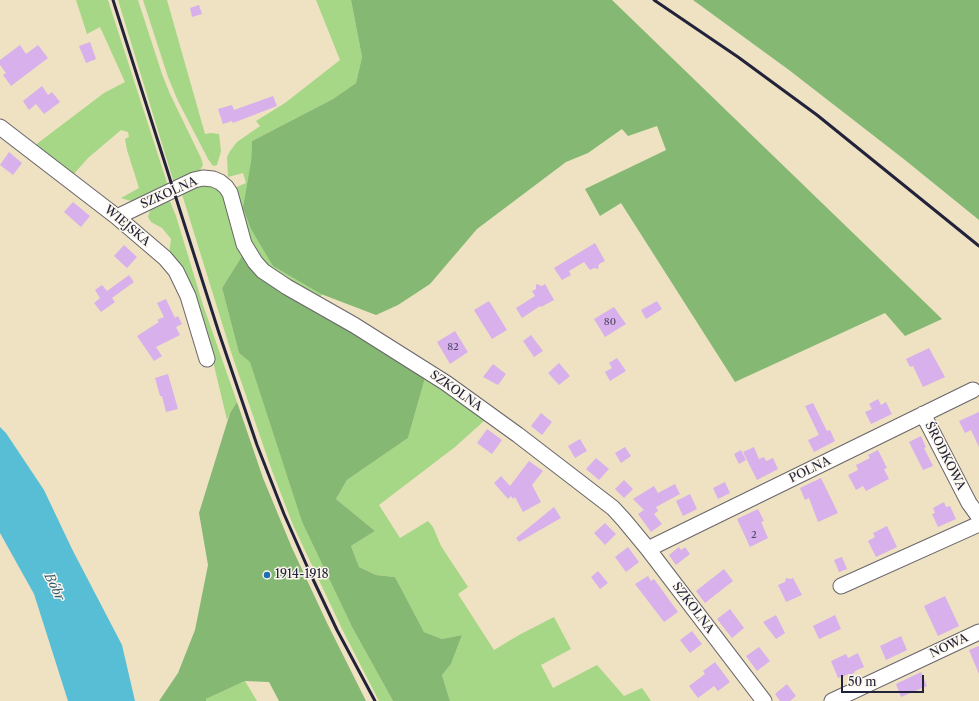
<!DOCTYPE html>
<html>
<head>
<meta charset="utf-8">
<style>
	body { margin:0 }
	#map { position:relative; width:979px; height:701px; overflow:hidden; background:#eee2c2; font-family:"Libre Caslon Text",serif }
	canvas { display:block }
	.scale { position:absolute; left:841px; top:675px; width:83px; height:18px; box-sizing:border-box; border:2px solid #22223b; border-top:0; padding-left:5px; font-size:12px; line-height:14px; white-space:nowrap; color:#22223b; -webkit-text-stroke:3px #fbf7ec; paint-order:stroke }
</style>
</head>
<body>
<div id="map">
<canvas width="979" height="701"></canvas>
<div class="scale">50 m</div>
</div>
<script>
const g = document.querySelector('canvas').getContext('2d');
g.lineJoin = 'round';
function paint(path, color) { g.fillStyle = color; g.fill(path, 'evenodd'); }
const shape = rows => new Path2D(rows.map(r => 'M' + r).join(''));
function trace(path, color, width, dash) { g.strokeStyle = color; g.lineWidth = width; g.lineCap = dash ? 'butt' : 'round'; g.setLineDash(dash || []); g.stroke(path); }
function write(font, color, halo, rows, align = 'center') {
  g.font = font + ' "Libre Caslon Text",serif'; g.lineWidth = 3; g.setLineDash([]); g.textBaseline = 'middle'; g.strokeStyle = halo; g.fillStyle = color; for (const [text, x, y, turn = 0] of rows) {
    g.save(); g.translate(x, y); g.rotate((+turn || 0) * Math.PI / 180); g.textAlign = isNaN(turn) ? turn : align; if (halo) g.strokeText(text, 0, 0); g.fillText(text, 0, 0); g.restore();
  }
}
paint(shape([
	[76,0,108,0,168,186,134,202,121,198,139,188,127,150,125,139,129,137,128,132,121,130,88,158,73,175,34,146,104,93,125,82,100,27,87,34],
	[118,0,138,0,162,74,170,94,201,158,203,165,199,172,174,183],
	[143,0,167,0,205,134,211,133,219,134,221,151,217,165,213,166,208,159,178,101,168,77],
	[316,0,351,0,362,57,356,83,333,99,252,141,251,162,273,266,322,294,320,298,273,271,252,248,234,188,246,183,243,173,228,177,227,157,230,151,237,142,260,126,256,121,285,103,340,60],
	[195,186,208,186,218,190,224,196,242,256,222,288,239,353,250,361,302,522,352,627,393,701,379,701,342,629,293,525,271,468,231,352,181,191],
	[169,199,176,216,203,305,237,402,230,413,227,420,212,357,169,254,171,239,162,228,151,222,148,217,151,208],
	[425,378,485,420,455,447,379,505,400,538,428,521,433,527,441,546,468,587,458,594,494,650,519,635,554,617,571,649,541,665,553,688,597,665,624,696,642,688,651,701,450,701,442,675,451,664,462,635,442,639,424,632,395,577,376,575,359,567,351,546,375,531,336,499,347,480,408,438],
	[245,681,257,701,206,701,206,699]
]), '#a5d786');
paint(shape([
	[351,0,612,0,942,319,905,336,885,313,735,382,621,203,600,216,585,189,666,150,657,126,628,136,622,129,588,153,566,162,477,229,430,284,398,305,376,315,321,294,273,266,251,229,243,208,251,162,252,141,333,99,356,83,362,57],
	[693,0,979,0,979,220,905,160,789,70],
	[242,256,269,281,425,378,408,438,347,480,336,499,375,531,351,546,359,567,376,575,395,577,424,632,442,639,462,635,451,664,442,675,450,701,393,701,352,627,302,522,250,362,239,353,222,288],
	[237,402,263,478,292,548,327,623,366,701,279,701,269,682,245,681,206,699,206,701,159,701,178,673,195,630,208,565,199,513,230,413]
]), '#84b873');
paint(shape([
	[0,427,6,433,44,490,72,549,122,645,135,701,68,701,34,594,0,533]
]), '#58bed6');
paint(shape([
	[199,5,202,14,192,17,190,8],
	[90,42,96,59,86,63,79,46],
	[20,45,26,54,38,45,48,58,11,86,3,75,6,73,0,65,0,60],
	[42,86,48,95,52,92,60,102,44,114,36,104,29,110,23,101],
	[273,96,277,106,233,123,232,121,223,124,218,109,232,105,234,110],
	[9,152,22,163,13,175,0,165],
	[73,202,90,216,81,227,64,212],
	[595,243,605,261,599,264,598,269,594,268,590,270,584,262,569,271,571,275,562,280,554,268],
	[124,245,137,257,127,268,114,256],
	[129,275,134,282,112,298,115,302,101,312,94,303,100,298,95,290,102,285,107,291],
	[536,284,542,286,545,284,554,300,541,307,540,306,522,318,516,308,535,296,532,291,536,289],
	[166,299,175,318,178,316,182,324,176,327,180,335,156,347,162,356,154,361,137,336,159,322,157,320,164,317,157,303],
	[489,301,507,330,492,339,474,310],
	[657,301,662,309,646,319,641,310],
	[614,307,626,324,605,337,594,319],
	[455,331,468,352,450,364,437,342],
	[531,335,543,351,534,357,523,341],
	[929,348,945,377,923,387,913,366,910,367,906,359],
	[617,358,626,371,610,381,605,372,612,368,609,363],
	[559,363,570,376,559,385,548,373],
	[493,364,506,374,498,385,483,377],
	[168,374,178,409,166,412,162,396,160,396,155,378],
	[878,399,881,405,886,402,892,414,871,424,865,412,872,409,869,404],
	[813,403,827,431,830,430,835,441,814,452,808,440,819,435,805,406],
	[979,412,979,447,971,430,965,433,959,421],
	[541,413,552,422,542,435,531,426],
	[487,429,502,440,492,454,477,443],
	[921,436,926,447,924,448,933,466,923,470,909,442],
	[580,439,587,451,575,458,568,446],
	[625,447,631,456,621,463,615,453],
	[754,447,759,459,764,457,766,461,773,458,778,469,757,480,743,452],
	[741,450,746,460,739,464,734,454],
	[878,450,887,468,884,469,889,479,866,491,863,486,856,490,848,475,858,470,856,465,870,458,868,455],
	[596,458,609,469,599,480,586,469],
	[529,461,543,471,532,485,541,502,523,512,515,497,513,499,511,496,508,499,494,483,501,476,510,486],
	[821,478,838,513,818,522,809,498,805,500,800,488],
	[624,480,633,489,624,498,615,489],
	[725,482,730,493,718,499,713,488],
	[675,484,680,494,656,507,658,511,654,514,662,524,651,532,638,514,644,510,633,499,654,486,658,493],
	[690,494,697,509,683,516,676,501],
	[944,502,946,507,950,506,956,519,938,527,932,514,935,513,933,508],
	[554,507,561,518,519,542,516,538],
	[758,509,764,521,761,522,768,538,750,547,737,519],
	[605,523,616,534,605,545,594,533],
	[887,526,897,547,876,557,868,541,875,537,873,533],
	[628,547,639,562,626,572,615,557],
	[679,547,681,550,685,547,690,554,676,565,669,555],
	[842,557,847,569,839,572,834,560],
	[724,569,733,581,705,603,696,591],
	[598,571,608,583,600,589,591,577],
	[648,576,651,581,654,579,678,612,664,622,635,584],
	[786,578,790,579,793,578,802,595,786,602,778,585,785,582],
	[945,596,959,626,938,636,924,606],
	[730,609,744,628,732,638,717,619],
	[776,615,785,633,776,639,763,622],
	[835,615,841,629,819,639,813,626],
	[692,631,702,644,690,653,680,640],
	[901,636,907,650,886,660,880,646],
	[979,646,979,674,969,650],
	[759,647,770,661,757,671,746,656],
	[858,653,864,667,855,671,853,675,849,674,838,678,831,661,846,654,848,658],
	[715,662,730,682,718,691,714,686,698,698,689,686,705,674,703,671],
	[921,672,927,686,901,697,896,684],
	[787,684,796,696,790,701,780,701,775,694]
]), '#d7b0ec');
const minor = shape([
	[0,127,117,217,165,258,176,271,188,296,207,359],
	[117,217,194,180,203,178,213,179,220,182,226,187,230,193,244,244,255,262,263,271,287,287,354,325,446,383,518,435,613,508,624,520,648,549,764,701],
	[923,414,969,503,979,517],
	[648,549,973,390],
	[841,586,979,524],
	[832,701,979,632]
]);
trace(minor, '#69656a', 17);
trace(minor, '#fff', 15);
trace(shape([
	[113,0,219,333,257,445,284,514,310,573,337,630,375,701],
	[654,0,738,57,817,115,979,246]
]), '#22223b', 3);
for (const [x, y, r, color] of [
	[267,575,4,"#1f6fb2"]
]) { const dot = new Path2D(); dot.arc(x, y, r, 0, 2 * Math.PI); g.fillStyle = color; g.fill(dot); trace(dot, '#fbf7ec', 1.5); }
write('10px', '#4f4667', null, [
	["80",610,322],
	["82",453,347],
	["2",754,535]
]);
write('12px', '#22223b', '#fbf7ec', [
	["SZKOLNA",169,193,-24],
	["WIEJSKA",127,226,40],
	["SZKOLNA",456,391,35],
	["ŚRODKOWA",945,456,63],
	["POLNA",810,470,-26],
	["SZKOLNA",693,608,53],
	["NOWA",949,646,-25]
]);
write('12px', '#22223b', '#fbf7ec', [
	["1914-1918",275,575]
], 'left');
write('italic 13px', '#355971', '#fbf7ec', [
	["Bóbr",54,587,64]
]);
</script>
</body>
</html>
